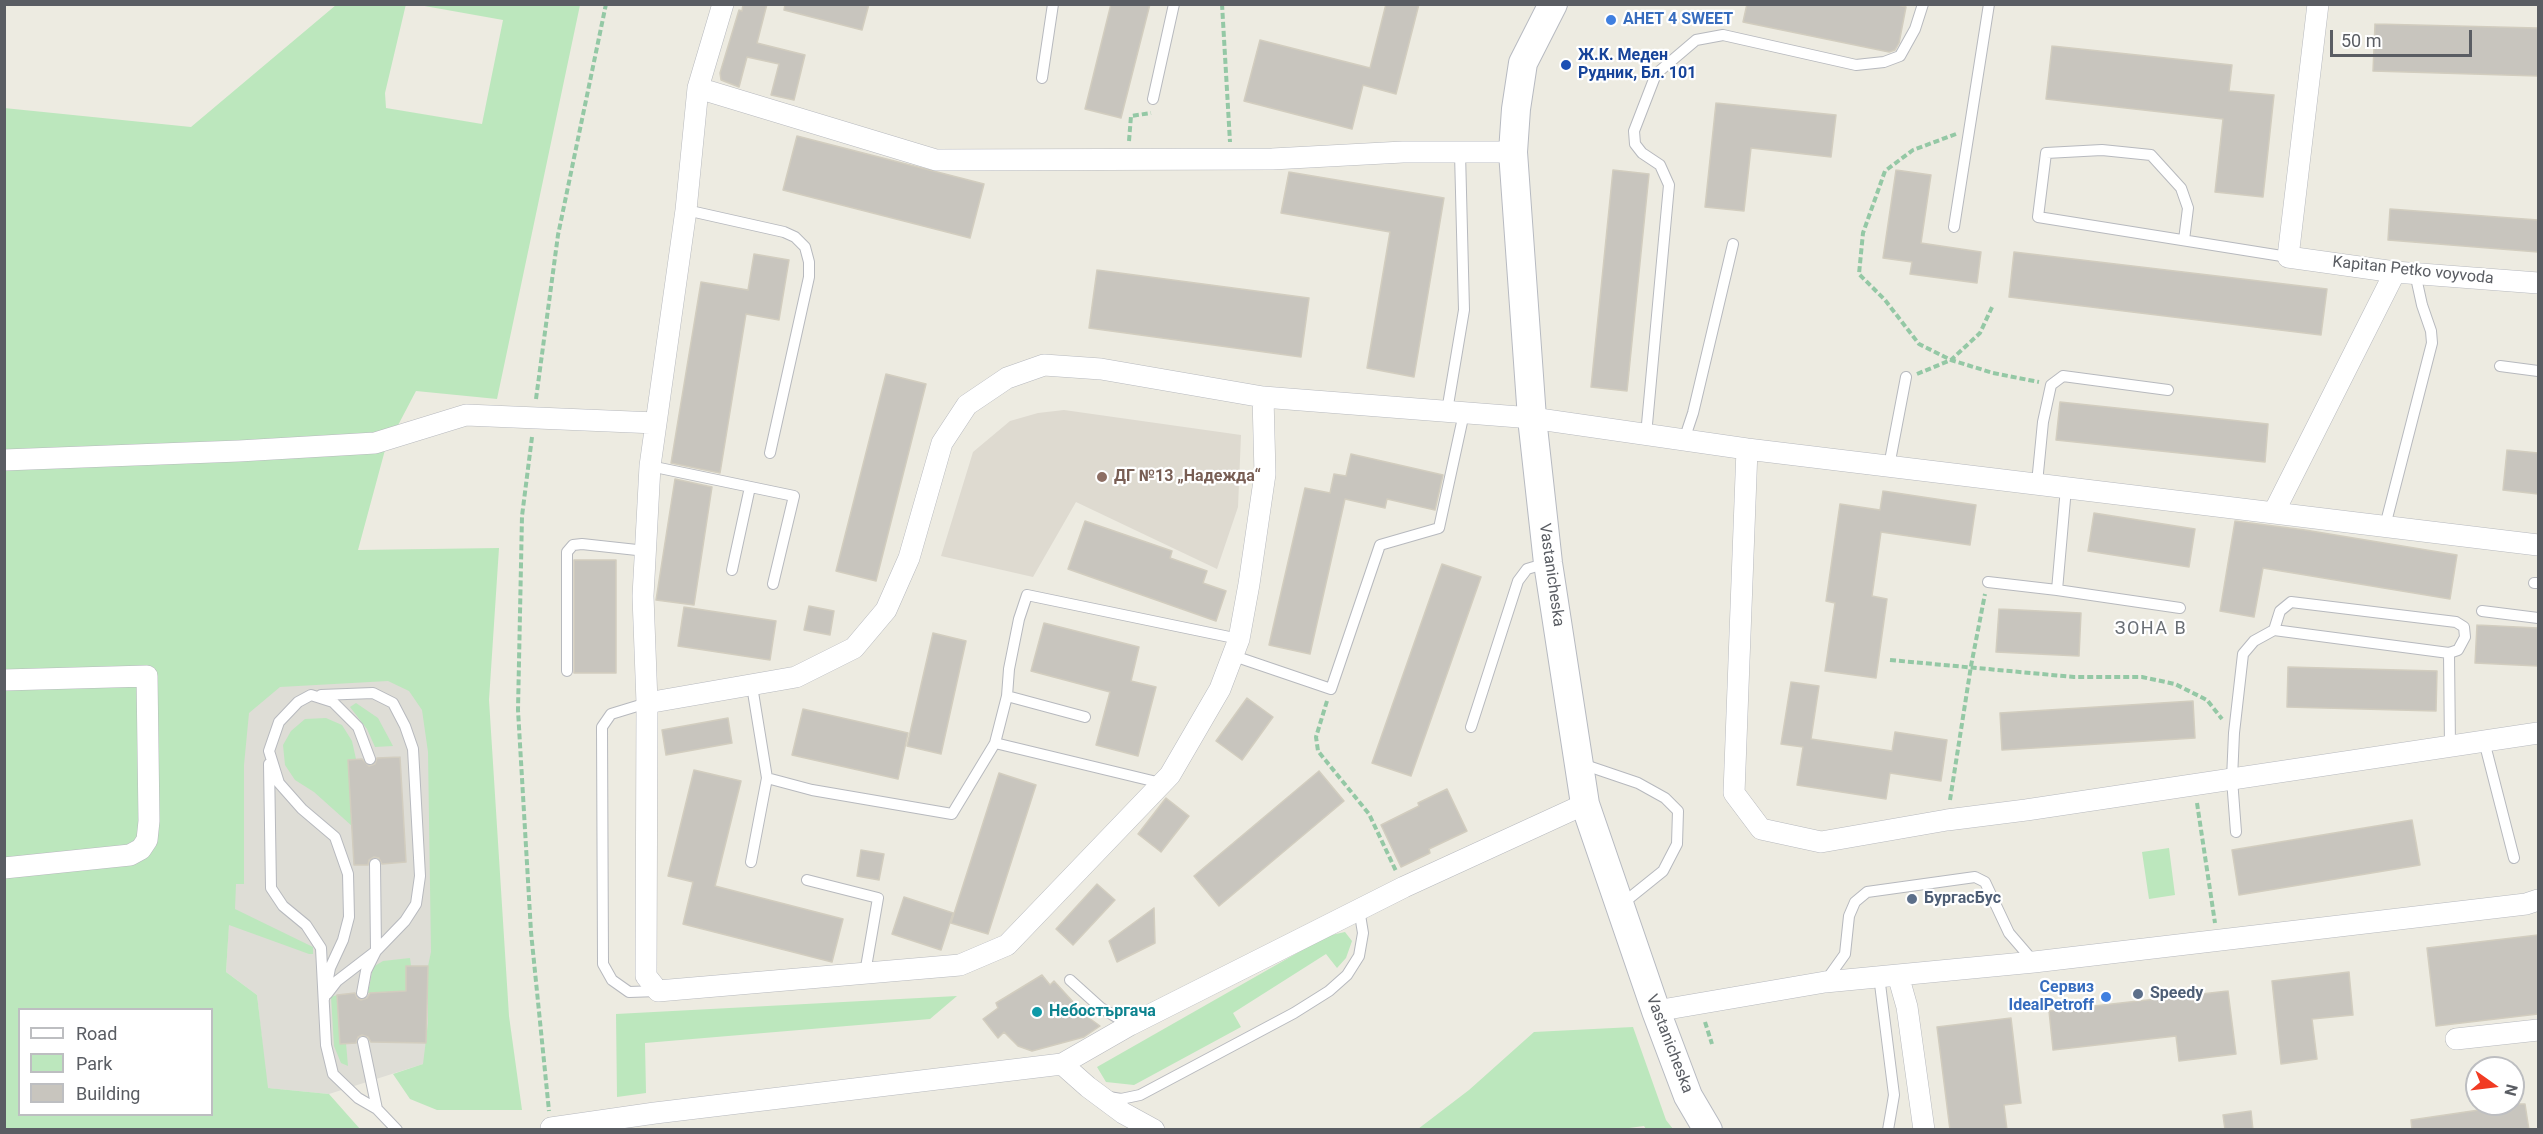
<!DOCTYPE html>
<html>
<head>
<meta charset="utf-8">
<style>
	body { margin:0 }
	#map { position:relative; width:2543px; height:1134px; overflow:hidden; background:#edebe1; font-family:Roboto,sans-serif }
	canvas { display:block }
	.frame { position:absolute; inset:0; border:6px solid #5a5d63; pointer-events:none }
	.legend { position:absolute; left:18px; top:1008px; width:195px; height:108px; box-sizing:border-box; background:#fff; border:2px solid #bdbec1; margin:0; padding:8px 10px; list-style:none; font-size:18px; color:#5a5d63 }
	.legend li { display:flex; align-items:center; gap:12px; height:30px }
	.legend b { width:30px; border:2px solid #bdbec1 }
	.north { position:absolute; left:2465px; top:1056px; width:60px; height:60px; box-sizing:border-box; background:#fff; border:2px solid #bdbec1; border-radius:50%; rotate:104deg; font-size:16px; font-weight:700; line-height:24px; text-align:center; color:#5a5d63 }
	.north::after { content:''; display:block; margin:auto; width:21px; height:27px; background:#f13b23; clip-path:polygon(50% 0,100% 100%,50% 72%,0 100%) }
	.scale { position:absolute; left:2330px; top:30px; width:142px; height:27px; box-sizing:border-box; border:3px solid #5a5d63; border-top:0; padding-left:8px; font-size:18px; line-height:21px; white-space:nowrap; color:#5a5d63; -webkit-text-stroke:4px #fff; paint-order:stroke }
</style>
</head>
<body>
<div id="map">
<canvas width="2543" height="1134"></canvas>
<div class="frame"></div>
<ul class="legend">
<li><b style="height:8px;background:#fff"></b>Road</li>
<li><b style="height:16px;background:#bce7bd"></b>Park</li>
<li><b style="height:16px;background:#c8c5be"></b>Building</li>
</ul>
<div class="north">N</div>
<div class="scale">50 m</div>
</div>
<script>
const g = document.querySelector('canvas').getContext('2d');
g.lineJoin = 'round';
function paint(path, color) { g.fillStyle = color; g.fill(path, 'evenodd'); }
const shape = rows => new Path2D(rows.map(r => 'M' + r).join(''));
function trace(path, color, width, dash) { g.strokeStyle = color; g.lineWidth = width; g.lineCap = dash ? 'butt' : 'round'; g.setLineDash(dash || []); g.stroke(path); }
function write(font, color, halo, rows, align = 'center') {
  g.font = font + ' Roboto,sans-serif'; g.lineWidth = 4.5; g.setLineDash([]); g.textBaseline = 'middle'; g.strokeStyle = halo; g.fillStyle = color; for (const [text, x, y, turn = 0] of rows) {
    g.save(); g.translate(x, y); g.rotate((+turn || 0) * Math.PI / 180); g.textAlign = isNaN(turn) ? turn : align; if (halo) g.strokeText(text, 0, 0); g.fillText(text, 0, 0); g.restore();
  }
}
paint(shape([
	[412,665,466,718,439,1059,329,1094,267,1088,257,995,226,972,242,695,279,668]
]), '#deddd6');
paint(shape([
	[1064,410,1241,435,1238,507,1217,569,1076,502,1033,577,941,556,973,452,1010,421,1038,413]
]), '#dedad0');
paint(shape([
	[406,4,385,93,386,108,482,124,503,20,419,5,580,5,497,399,416,391,385,450,358,550,499,548,489,700,509,1016,522,1110,437,1110,410,1099,393,1074,423,1064,428,1023,428,966,431,952,428,752,422,710,409,691,388,681,280,687,249,713,244,765,244,884,236,884,235,909,313,947,313,954,309,954,229,925,226,972,257,995,268,1088,329,1094,360,1129,5,1129,4,108,191,127,336,5],
	[20,1010,212,1010,212,1114,20,1114],
	[356,703,378,718,393,746,375,747,367,729,350,707],
	[326,718,342,725,352,741,356,759,348,760,352,826,314,792,295,780,285,765,283,745,291,731,305,719],
	[2169,848,2175,895,2149,899,2142,852],
	[1345,932,1352,941,1346,958,1337,968,1326,954,1233,1013,1241,1027,1134,1085,1106,1082,1097,1067,1327,936],
	[410,958,411,966,406,966,406,1022,388,992,368,993,373,967,383,961],
	[337,995,340,1043,346,1043,348,1066,341,1063,334,1046,331,997],
	[957,996,930,1019,645,1043,646,1093,617,1097,616,1014],
	[1633,1027,1666,1120,1673,1129,1646,1129,1644,1126,1614,1130,1418,1129,1469,1090,1534,1032]
]), '#bce7bd');
const building = shape([
	[743,4,767,4,757,43,805,55,794,100,771,95,779,64,747,57,739,87,721,80,720,73,739,10,742,11,743,4],
	[785,4,869,4,862,30,784,10,785,4],
	[1111,4,1150,4,1121,118,1085,109,1111,4],
	[1386,4,1419,4,1396,94,1363,85,1352,129,1244,101,1260,40,1370,68,1386,4],
	[1747,4,1894,4,1906,7,1899,43,1895,50,1889,52,1743,22,1747,4],
	[2375,24,2538,28,2538,76,2373,71,2375,24],
	[2052,46,2232,65,2229,91,2274,95,2263,197,2215,192,2223,119,2046,99,2052,46],
	[1716,103,1836,115,1831,157,1751,148,1744,211,1705,207,1716,103],
	[797,136,984,184,970,238,783,190,797,136],
	[1613,170,1649,174,1627,391,1591,387,1613,170],
	[1896,170,1931,175,1921,243,1981,252,1977,283,1910,274,1912,262,1883,258,1896,170],
	[1289,172,1444,198,1414,377,1367,368,1390,232,1281,213,1289,172],
	[2390,209,2538,220,2538,252,2388,240,2390,209],
	[2014,252,2327,289,2321,335,2009,297,2014,252],
	[754,254,789,260,779,320,746,314,720,473,671,463,701,282,748,290,754,254],
	[1097,270,1309,298,1301,357,1089,328,1097,270],
	[886,374,926,384,876,581,836,571,886,374],
	[2060,402,2268,424,2265,462,2056,440,2060,402],
	[2507,450,2538,453,2538,494,2503,490,2507,450],
	[1351,454,1443,475,1435,510,1387,499,1385,508,1345,499,1310,654,1269,645,1305,488,1330,493,1334,474,1346,476,1351,454],
	[675,479,712,487,694,605,656,600,675,479],
	[1883,491,1976,505,1970,545,1881,532,1872,596,1887,599,1876,678,1825,671,1835,603,1826,601,1840,504,1880,510,1883,491],
	[2094,513,2195,529,2189,567,2088,551,2094,513],
	[1085,521,1172,551,1170,558,1207,571,1203,583,1226,591,1216,621,1068,569,1085,521],
	[2235,521,2305,530,2457,555,2450,599,2263,568,2254,617,2220,611,2235,521],
	[574,560,616,560,616,673,574,673,574,560],
	[1442,564,1481,577,1411,776,1372,763,1442,564],
	[809,606,834,611,830,635,804,630,809,606],
	[684,607,776,621,770,660,678,646,684,607],
	[1999,609,2081,613,2079,656,1996,652,1999,609],
	[1044,623,1139,647,1131,681,1156,687,1138,756,1096,745,1110,692,1031,671,1044,623],
	[2477,625,2538,628,2538,666,2475,663,2477,625],
	[933,633,966,641,941,754,907,746,933,633],
	[2288,667,2437,671,2436,711,2287,707,2288,667],
	[1791,682,1819,686,1811,739,1892,751,1895,732,1947,740,1941,781,1890,773,1886,799,1797,785,1803,747,1781,744,1791,682],
	[1247,698,1273,717,1242,760,1216,741,1247,698],
	[2193,701,2195,738,2002,750,2000,713,2193,701],
	[803,709,908,733,898,779,792,755,803,709],
	[728,718,732,743,666,755,662,730,728,718],
	[400,757,406,862,382,864,379,858,374,857,369,860,368,865,354,865,348,760,362,759,369,766,375,764,377,758,400,757],
	[694,770,741,781,715,886,843,919,832,962,683,924,693,882,668,876,694,770],
	[1319,771,1344,801,1219,906,1194,876,1319,771],
	[999,773,1036,785,988,934,951,923,999,773],
	[1447,789,1467,831,1429,849,1430,853,1401,867,1381,825,1419,806,1418,803,1447,789],
	[1166,798,1189,816,1161,852,1138,834,1166,798],
	[2412,820,2420,865,2239,895,2232,850,2412,820],
	[861,850,884,854,879,880,857,876,861,850],
	[1097,884,1115,900,1073,945,1056,929,1097,884],
	[904,897,953,913,941,950,892,934,904,897],
	[1154,908,1155,943,1117,962,1109,941,1154,908],
	[2538,935,2538,1014,2436,1026,2427,948,2538,935],
	[406,966,428,966,426,1043,371,1042,368,1037,362,1035,358,1037,356,1043,340,1044,337,995,355,993,357,998,361,1000,367,998,370,993,406,991,406,966],
	[2349,972,2353,1015,2312,1019,2317,1059,2281,1064,2272,981,2349,972],
	[1042,975,1050,985,1054,981,1085,1015,1100,1026,1084,1037,1032,1051,1018,1046,1004,1032,998,1038,983,1019,998,1008,996,1003,1042,975],
	[2228,991,2236,1054,2179,1061,2176,1036,2053,1050,2049,1011,2228,991],
	[2011,1018,2021,1103,2004,1105,2007,1130,1950,1130,1937,1027,2011,1018],
	[2478,1104,2525,1104,2529,1130,2412,1130,2411,1120,2479,1110,2478,1104],
	[2251,1111,2253,1130,2225,1130,2223,1115,2251,1111]
]);
paint(building, '#c8c5be');
trace(building, '#d2cdbf', 1.5);
const lane = shape([
	[1042,78,1053,4],
	[1153,99,1174,4],
	[686,210,784,232,795,237,805,247,809,262,809,277,770,453],
	[1954,227,1989,4],
	[2184,240,2188,208,2181,188,2151,155,2102,150,2046,153,2038,217,2288,257],
	[2500,366,2538,371],
	[1447,411,1464,310,1460,153],
	[1646,435,1669,185,1660,165,1642,153,1635,144,1634,131,1656,74,1696,40,1723,35,1856,65,1884,62,1900,56,1915,29,1923,4],
	[1684,440,1693,413,1733,244],
	[650,466,794,496,773,584],
	[1889,466,1906,377],
	[2037,483,2043,422,2051,385,2063,376,2168,390],
	[2066,488,2057,590,2180,608],
	[2385,526,2432,343,2431,331,2422,305,2415,273],
	[732,570,750,487],
	[1988,582,2057,590],
	[2534,583,2538,583],
	[2482,611,2538,618],
	[2449,653,2450,747],
	[1234,656,1331,689,1380,545,1439,528,1464,413],
	[567,671,567,552,573,545,582,544,646,551],
	[321,695,373,693,393,703,405,726,413,749,420,876,416,904,405,921,376,951,366,971,362,993],
	[1007,696,1085,717],
	[647,703,611,714,602,727,603,964,612,980,629,992,658,991],
	[1471,727,1518,581,1527,569,1547,563],
	[2484,741,2514,858],
	[995,743,1007,696,1009,669,1019,619,1027,595,1239,639],
	[269,764,271,888,283,906,306,925,321,948,326,1045,333,1074,358,1098,377,1109],
	[1582,764,1638,783,1665,798,1678,811,1677,844,1663,871,1622,904],
	[767,778,812,790,952,814,995,743,1161,783],
	[2236,832,2232,779,2234,733,2243,654,2254,641,2274,630,2449,653,2458,650,2465,637,2464,627,2456,622,2291,602,2280,611,2274,630],
	[751,862,767,778,752,686],
	[807,880,878,898,865,973],
	[1879,976,1894,1095,1888,1130],
	[1070,980,1101,1008,1130,1025],
	[1825,982,1845,954,1849,916,1855,902,1867,892,1975,877,1985,882,2009,933,2034,962],
	[327,994,337,981,376,951,375,864],
	[324,999,330,968,343,940,349,917,348,874,335,837,302,809,279,783,269,751,279,722,298,702,311,695,333,702,358,727,370,759],
	[363,1042,377,1109,397,1130],
	[1109,1097,1121,1099,1140,1095,1294,1013,1329,991,1347,975,1359,956,1363,933,1359,909]
]);
const street = shape([
	[723,4,698,88,686,210,650,466,643,596,647,703,646,976,658,991,960,965,1007,945,1170,775,1220,689,1239,639,1249,584,1265,474,1263,397],
	[2318,4,2288,257,2395,272,2538,283],
	[698,88,936,160,1272,159,1403,152,1513,152],
	[1747,449,1734,793,1761,829,1821,842,1947,820,2026,810,2538,733],
	[4,460,239,451,375,443,466,415,656,423],
	[2274,512,2395,272],
	[4,680,147,676,149,821,147,840,141,849,130,855,4,868],
	[647,703,796,677,854,648,886,610,909,558,942,443,967,405,1007,378,1044,365,1101,369,1263,397,1532,418,1747,449,2538,545],
	[1898,975,1907,1007,1924,1130],
	[1656,1011,1825,982,2034,962,2526,904,2538,900],
	[2456,1039,2538,1030],
	[1062,1064,1088,1087,1123,1113,1154,1130],
	[551,1128,655,1113,1062,1064,1130,1025,1404,887,1585,804]
]);
const secondary = shape([
	[1553,4,1523,63,1516,109,1513,152,1532,418,1548,563,1585,804,1656,1011,1688,1096,1708,1130]
]);
trace(lane, '#b7b9be', 12);
trace(street, '#b7b9be', 22);
trace(secondary, '#b7bac1', 30);
trace(shape([
	[1222,4,1230,142],
	[1956,134,1913,150,1885,171,1863,233,1859,274,1885,300,1919,344,1951,360,1993,373,2039,382],
	[1129,141,1131,116,1151,113],
	[1917,374,1951,360,1980,333,1993,305],
	[536,399,558,235,606,4],
	[532,437,522,516,518,710,531,932,549,1111],
	[1890,660,2074,677,2142,677,2175,684,2207,700,2222,719],
	[1327,701,1316,737,1318,751,1369,814,1396,871],
	[1950,800,1971,666,1985,594],
	[2197,803,2215,923],
	[1705,1022,1712,1044]
]), '#94c8a5', 4, [6, 3]);
trace(lane, '#fff', 10);
trace(street, '#fff', 21);
trace(secondary, '#fff', 28);
for (const [x, y, r, color] of [
	[1611,20,6,"#3f7fe0"],
	[1566,65,6,"#1a4fb4"],
	[1102,477,6,"#8d6e63"],
	[1912,899,6,"#5c6f8a"],
	[2138,994,6,"#5c6f8a"],
	[2106,997,6,"#3f7fe0"],
	[1037,1012,6,"#0f9aa8"]
]) { const dot = new Path2D(); dot.arc(x, y, r, 0, 2 * Math.PI); g.fillStyle = color; g.fill(dot); trace(dot, '#fff', 2); }
write('bold 16px', '#366cbe', '#fff', [
	["АНЕТ 4 SWEET",1623,20],
	["Сервиз",2094,988,"right"],
	["IdealPetroff",2094,1006,"right"]
], 'left');
write('bold 16px', '#164399', '#fff', [
	["Ж.К. Меден",1578,56],
	["Рудник, Бл. 101",1578,74]
], 'left');
write('16px', '#5a5d63', '#fff', [
	["Kapitan Petko voyvoda",2413,271,6],
	["Vastanicheska",1551,575,82],
	["Vastanicheska",1669,1044,69]
]);
write('bold 16px', '#785e54', '#fff', [
	["ДГ №13 „Надежда“",1114,477]
], 'left');
write('bold 16px', '#4e5e75', '#fff', [
	["БургасБус",1924,899],
	["Speedy",2150,994]
], 'left');
write('bold 16px', '#0d838f', '#fff', [
	["Небостъргача",1049,1012]
], 'left');
g.letterSpacing = '1.5px';
write('18px', '#6a6f75', '#fff', [
	["ЗОНА В",2151,629]
]);
g.letterSpacing = '0px';
</script>
</body>
</html>
